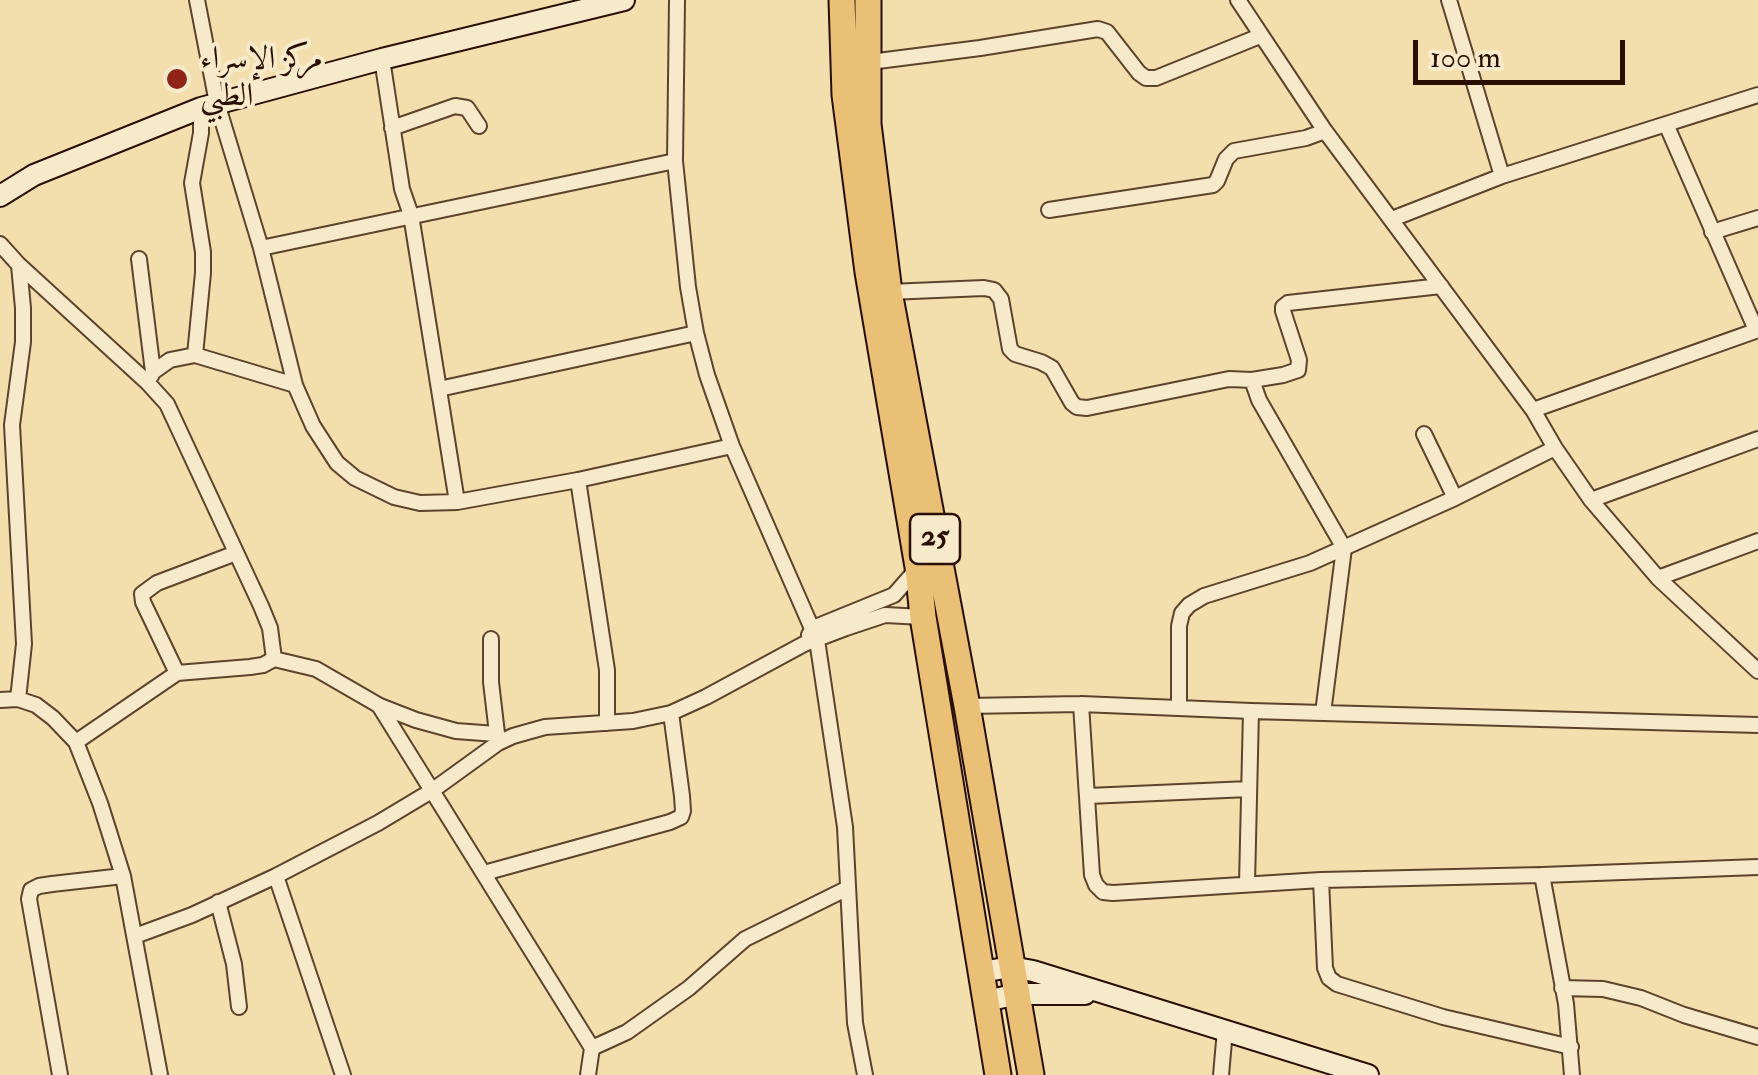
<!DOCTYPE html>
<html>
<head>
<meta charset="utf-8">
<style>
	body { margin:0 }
	#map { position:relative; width:1758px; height:1075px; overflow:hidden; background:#f3dead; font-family:"IM FELL Double Pica",serif }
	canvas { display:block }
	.scale { position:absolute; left:1413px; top:40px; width:212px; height:45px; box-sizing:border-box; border:5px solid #290f00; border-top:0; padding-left:12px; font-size:30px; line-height:35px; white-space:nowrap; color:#290f00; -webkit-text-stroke:8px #f7eaca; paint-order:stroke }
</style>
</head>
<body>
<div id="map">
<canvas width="1758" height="1075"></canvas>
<div class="scale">100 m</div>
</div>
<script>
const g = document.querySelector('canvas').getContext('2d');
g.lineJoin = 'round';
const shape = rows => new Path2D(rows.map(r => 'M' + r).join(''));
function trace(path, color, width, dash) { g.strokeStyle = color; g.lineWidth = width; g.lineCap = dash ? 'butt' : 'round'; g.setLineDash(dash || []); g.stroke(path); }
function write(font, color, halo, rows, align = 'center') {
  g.font = font + ' "IM FELL Double Pica",Amiri,serif'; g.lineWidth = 8; g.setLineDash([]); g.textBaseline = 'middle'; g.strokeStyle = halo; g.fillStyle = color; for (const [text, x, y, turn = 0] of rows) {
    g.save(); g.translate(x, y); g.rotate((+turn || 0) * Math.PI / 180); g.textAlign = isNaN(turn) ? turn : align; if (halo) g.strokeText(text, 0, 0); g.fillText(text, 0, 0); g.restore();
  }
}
const street = shape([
	[197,0,217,103,261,248,295,385,313,426,337,463,355,478,394,497,420,503,457,502,578,480,732,446],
	[677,0,675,161,688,287,696,333,707,375,732,446,817,640,845,827,855,1023,865,1075],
	[1238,0,1325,131,1533,410,1555,448,1591,500,1658,578,1758,671],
	[1449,0,1502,176],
	[382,59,402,189,411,215,457,502],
	[870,62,980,48,1098,29,1107,32,1139,73,1146,78,1156,78,1260,36],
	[1666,124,1756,330],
	[392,128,455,106,467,108,479,126],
	[1049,210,1213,185,1217,181,1226,159,1234,151,1306,138,1325,131],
	[1392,219,1502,176,1758,95],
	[1712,232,1758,218],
	[0,244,19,265,147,382,167,404,261,606,270,628,274,659],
	[261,248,675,161],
	[139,259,153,372,151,376],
	[889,292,984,288,994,290,1001,299,1010,349,1015,354,1041,362,1052,368,1072,403,1077,407,1087,408,1229,379,1252,380,1283,375,1298,370,1299,360,1283,311,1283,307,1288,303,1441,286],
	[195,355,203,273,203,252,192,183,201,133,201,108],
	[153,372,170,360,195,355,295,385],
	[1252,380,1259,400,1344,548,1323,713],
	[439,389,696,333],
	[1533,410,1758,330],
	[1424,434,1455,498],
	[578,480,607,670,607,723],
	[1591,500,1758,439],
	[1658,578,1758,541],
	[809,635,813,628,894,595,916,570],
	[491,639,491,682,498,742],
	[177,673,143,602,142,594,157,583,236,553],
	[18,699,24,644,12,425,23,342,23,308,19,265],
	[0,700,18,699,36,705,53,718,76,742,100,803,123,876,160,1075],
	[1081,704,1092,875,1096,885,1103,892,1113,893,1321,880,1542,875,1758,867],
	[967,706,1081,704,1251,711,1758,725],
	[380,707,592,1048,588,1075],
	[1179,708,1179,626,1182,613,1189,605,1204,596,1310,563,1455,498,1555,448],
	[76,742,177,673,250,667,263,665,274,659,316,669,380,706,416,720,456,731,496,734],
	[1088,796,1249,789],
	[484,873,670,822,681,817,683,811,682,796,671,713],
	[1542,875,1566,1004,1572,1075],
	[276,876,343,1075],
	[1321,880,1325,968,1329,978,1337,984,1443,1017,1571,1047],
	[1247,884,1251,711],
	[218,902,234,964,239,1007],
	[135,936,192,915,276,876,378,823,433,790,498,743,513,736,545,727,633,721,671,713,706,697,804,644,846,628,885,615,923,617],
	[1562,988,1603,989,1641,998,1684,1015,1758,1037],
	[592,1048,627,1032,689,988,745,939,848,888],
	[60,1075,29,899,31,890,39,886,52,884,123,876],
	[1221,1075,1225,1030]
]);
const secondary = shape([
	[0,196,34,175,201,108,382,59,624,0],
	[981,972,1011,967,1033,971,1368,1075],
	[986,1001,1018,994,1085,994]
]);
const highway = shape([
	[842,0,845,95,868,272,918,567,923,617,998,1075],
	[868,0,868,124,889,292,967,706,1031,1075]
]);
trace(street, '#5c432b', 18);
trace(secondary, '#290f00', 24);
trace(highway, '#290f00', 29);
trace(street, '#f7eaca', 14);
trace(secondary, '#f7eaca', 20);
trace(highway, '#eabf76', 25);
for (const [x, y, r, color] of [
	[177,79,12,"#8f2418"]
]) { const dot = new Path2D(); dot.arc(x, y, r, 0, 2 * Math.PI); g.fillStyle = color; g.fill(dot); trace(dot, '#f7eaca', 4); }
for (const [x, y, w] of [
	[935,539,50]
]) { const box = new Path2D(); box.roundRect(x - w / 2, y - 25, w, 50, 8); g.fillStyle = '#f7eaca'; g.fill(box); trace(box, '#290f00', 2.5); }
write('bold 30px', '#290f00', null, [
	["25",935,539]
]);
write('32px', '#290f00', '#f7eaca', [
	["مركز الإسراء",200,61],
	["الطبي",200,98]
], 'left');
</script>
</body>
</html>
